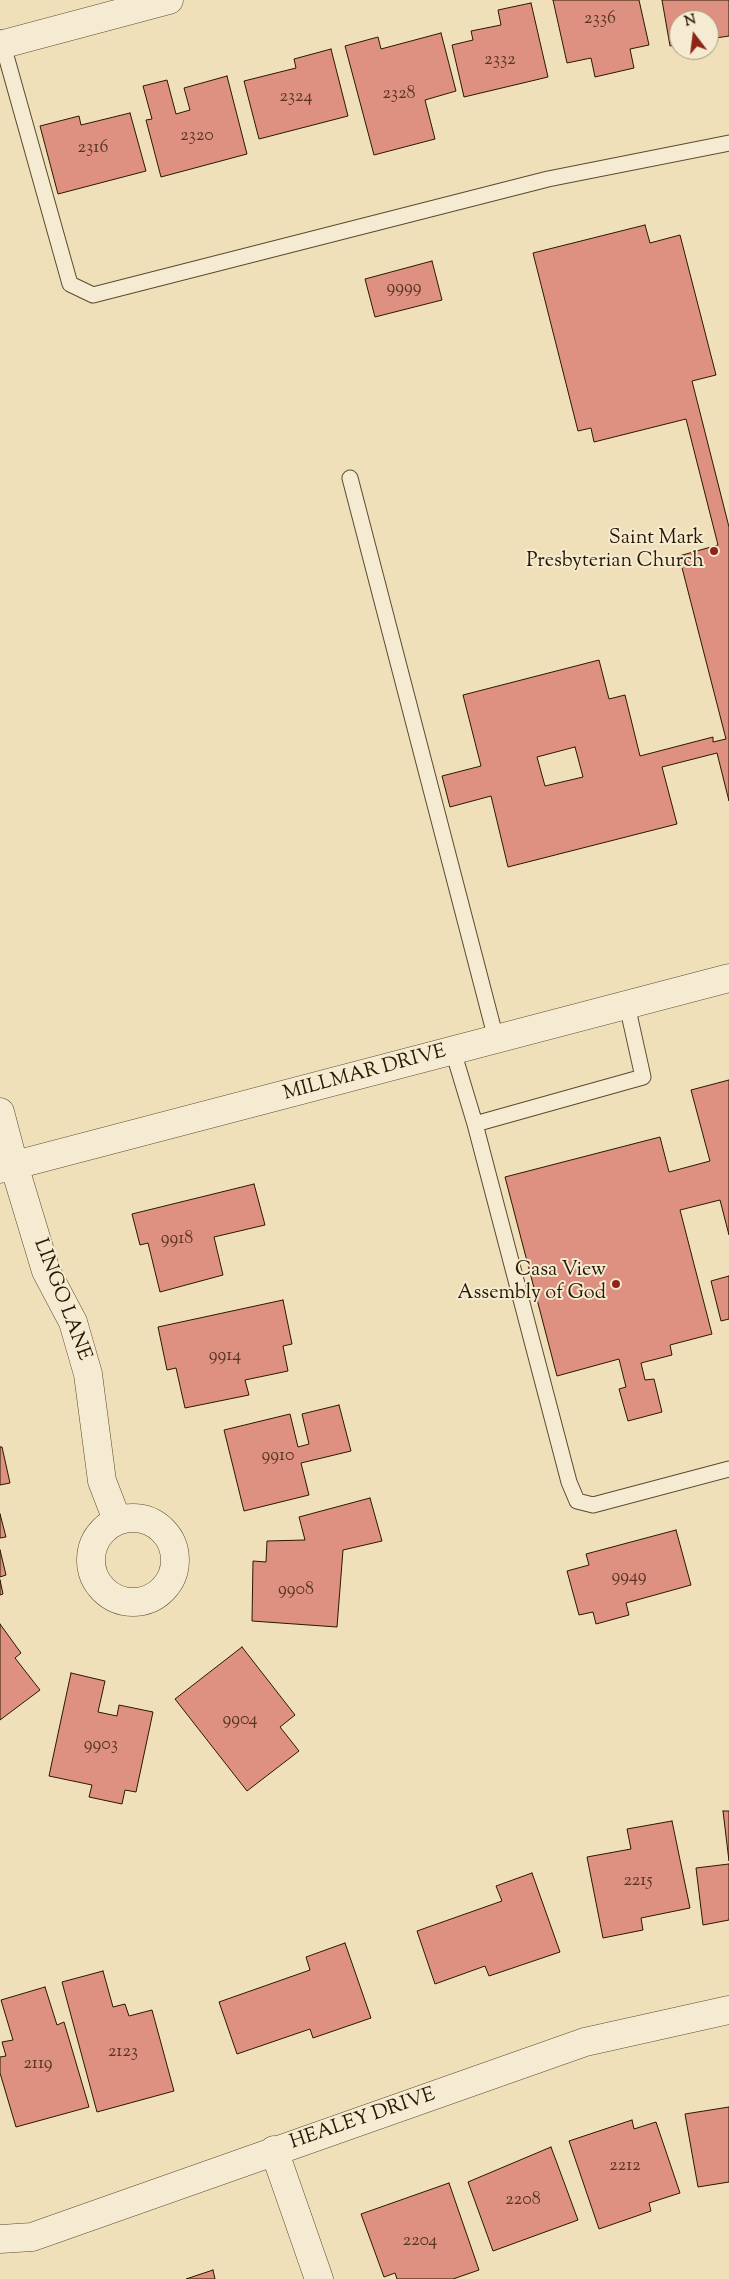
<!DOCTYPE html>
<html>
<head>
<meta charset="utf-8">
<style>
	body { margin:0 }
	#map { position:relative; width:729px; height:2279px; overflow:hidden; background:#f0e0b9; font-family:"Sorts Mill Goudy",serif }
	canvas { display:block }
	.north { position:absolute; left:669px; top:10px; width:50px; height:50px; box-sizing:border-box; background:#f5ebd2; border:1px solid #a3977e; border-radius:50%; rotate:345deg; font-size:14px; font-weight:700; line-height:20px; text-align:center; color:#291801 }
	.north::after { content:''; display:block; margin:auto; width:18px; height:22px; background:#8f2418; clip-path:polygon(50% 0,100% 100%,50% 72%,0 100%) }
</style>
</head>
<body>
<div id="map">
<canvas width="729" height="2279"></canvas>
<div class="north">N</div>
</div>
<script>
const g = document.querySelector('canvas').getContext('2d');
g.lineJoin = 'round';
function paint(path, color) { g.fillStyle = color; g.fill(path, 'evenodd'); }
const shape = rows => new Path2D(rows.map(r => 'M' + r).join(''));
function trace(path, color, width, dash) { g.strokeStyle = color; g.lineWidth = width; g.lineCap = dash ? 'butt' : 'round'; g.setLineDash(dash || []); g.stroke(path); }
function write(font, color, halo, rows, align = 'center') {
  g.font = font + ' "Sorts Mill Goudy",serif'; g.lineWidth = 4; g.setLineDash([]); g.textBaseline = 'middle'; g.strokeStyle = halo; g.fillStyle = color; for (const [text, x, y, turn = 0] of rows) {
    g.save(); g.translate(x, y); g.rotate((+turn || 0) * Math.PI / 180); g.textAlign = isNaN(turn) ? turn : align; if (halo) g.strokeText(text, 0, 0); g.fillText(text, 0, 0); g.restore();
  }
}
const building = shape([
	[553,0,639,0,649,45,630,49,634,68,595,77,591,58,567,63,553,0],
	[662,0,729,0,729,36,709,39,709,20,679,20,679,44,670,46,662,0],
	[531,3,548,77,464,97,452,45,473,40,471,31,501,25,498,10,531,3],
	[441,33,456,91,425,100,435,139,374,155,345,46,378,37,381,49,441,33],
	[331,49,348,116,259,139,244,81,296,68,294,59,331,49],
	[227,76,247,154,161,177,146,120,152,119,143,86,167,80,176,114,190,110,184,88,227,76],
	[130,113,146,171,58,194,40,126,79,116,81,125,130,113],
	[645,225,650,243,680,235,716,375,692,381,729,527,729,801,717,753,662,767,677,824,508,867,491,796,450,807,442,776,481,766,463,695,599,660,609,699,625,695,640,756,713,737,713,742,726,739,679,556,718,545,686,419,594,442,591,428,578,431,533,253,645,225],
	[575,747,583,777,545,786,537,757,575,747],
	[432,261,442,300,375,317,365,279,432,261],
	[729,1080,729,1235,720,1200,680,1210,712,1334,670,1345,672,1355,641,1363,645,1380,654,1379,662,1412,628,1421,619,1389,626,1387,619,1359,557,1376,505,1177,660,1137,669,1172,710,1161,691,1090,729,1080],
	[254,1184,265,1225,214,1237,223,1275,160,1292,148,1243,140,1245,132,1214,254,1184],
	[729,1276,729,1319,721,1321,711,1281,729,1276],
	[283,1300,292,1344,283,1346,288,1371,245,1380,249,1395,185,1408,176,1368,167,1370,158,1327,283,1300],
	[339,1405,351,1451,301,1463,309,1495,244,1511,224,1430,290,1414,298,1447,309,1444,302,1414,339,1405],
	[0,1447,2,1447,10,1483,0,1485,0,1447],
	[370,1498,382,1541,343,1550,337,1627,252,1621,253,1561,266,1562,267,1541,305,1540,299,1517,370,1498],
	[0,1514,6,1537,0,1538,0,1514],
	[676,1530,691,1585,626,1603,629,1615,596,1624,593,1612,579,1615,567,1571,589,1565,586,1554,676,1530],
	[0,1550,6,1575,0,1577,0,1550],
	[0,1580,3,1594,0,1595,0,1580],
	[0,1624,21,1653,15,1658,40,1690,0,1720,0,1624],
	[242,1647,295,1715,280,1727,299,1751,247,1791,175,1699,242,1647],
	[71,1673,105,1681,98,1712,117,1716,119,1705,153,1712,136,1792,125,1790,122,1804,89,1797,92,1785,49,1776,71,1673],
	[723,1811,729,1811,729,1861,723,1811],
	[672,1821,690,1908,641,1918,643,1930,603,1938,587,1857,631,1849,627,1829,672,1821],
	[729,1864,729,1920,703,1925,696,1868,729,1864],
	[532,1873,560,1952,489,1976,485,1966,435,1984,417,1931,502,1901,496,1886,532,1873],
	[345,1943,371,2018,313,2038,310,2029,237,2054,219,2002,310,1970,306,1957,345,1943],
	[103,1971,113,2007,125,2004,129,2016,152,2010,174,2091,97,2112,62,1982,103,1971],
	[45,1987,57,2025,64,2022,89,2107,16,2127,0,2073,0,2057,6,2056,2,2042,13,2040,1,2000,45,1987],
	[729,2107,729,2182,698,2187,685,2114,729,2107],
	[632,2120,634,2129,656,2122,680,2193,649,2203,651,2211,599,2229,569,2141,632,2120],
	[551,2147,578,2220,493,2251,468,2182,551,2147],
	[449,2183,479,2270,453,2279,397,2279,395,2273,384,2277,361,2214,449,2183],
	[213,2270,215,2279,186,2279,213,2270]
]);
paint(building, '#de9081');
trace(building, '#291801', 1);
const service = shape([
	[1,38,70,284,93,295,548,179,729,143],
	[350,478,496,1039],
	[453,1051,475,1124,643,1077,627,1005],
	[475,1124,569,1482,577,1501,593,1505,729,1469]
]);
const minor = shape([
	[0,45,169,0],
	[0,1112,14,1165,46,1271,73,1322,88,1374,102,1481,117,1520],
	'91 1560a42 42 0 1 1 84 0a42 42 0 1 1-84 0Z',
	[274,2150,319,2279],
	[0,2239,32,2237,585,2042,729,2010]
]);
const tertiary = shape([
	[0,1169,729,978]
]);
trace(service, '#5b4a2f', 17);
trace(minor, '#5b4a2f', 29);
trace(tertiary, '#5b4a2f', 29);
trace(service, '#f5ebd2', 15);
trace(minor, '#f5ebd2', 28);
trace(tertiary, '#f5ebd2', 28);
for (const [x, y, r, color] of [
	[714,551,5,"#8f2418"],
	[616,1284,5,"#8f2418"]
]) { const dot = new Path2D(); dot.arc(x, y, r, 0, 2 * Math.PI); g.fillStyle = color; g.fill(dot); trace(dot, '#f5ebd2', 2); }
write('18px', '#563621', null, [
	["2336",600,20],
	["2332",500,61],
	["2328",399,95],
	["2324",296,98],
	["2320",197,137],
	["2316",93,149],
	["9999",404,289],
	["9918",177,1240],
	["9914",225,1357],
	["9910",278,1457],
	["9949",629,1578],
	["9908",296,1591],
	["9904",240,1721],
	["9903",101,1746],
	["2215",638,1882],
	["2123",123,2053],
	["2119",38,2065],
	["2212",625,2167],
	["2208",523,2201],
	["2204",420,2242]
]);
write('20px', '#291801', '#f5ebd2', [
	["Saint Mark",704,540],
	["Presbyterian Church",704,563],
	["Casa View",606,1272],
	["Assembly of God",606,1295]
], 'right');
write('20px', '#291801', '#f5ebd2', [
	["MILLMAR DRIVE",365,1074,-15],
	["LINGO LANE",61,1300,69],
	["HEALEY DRIVE",363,2120,-19]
]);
</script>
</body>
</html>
